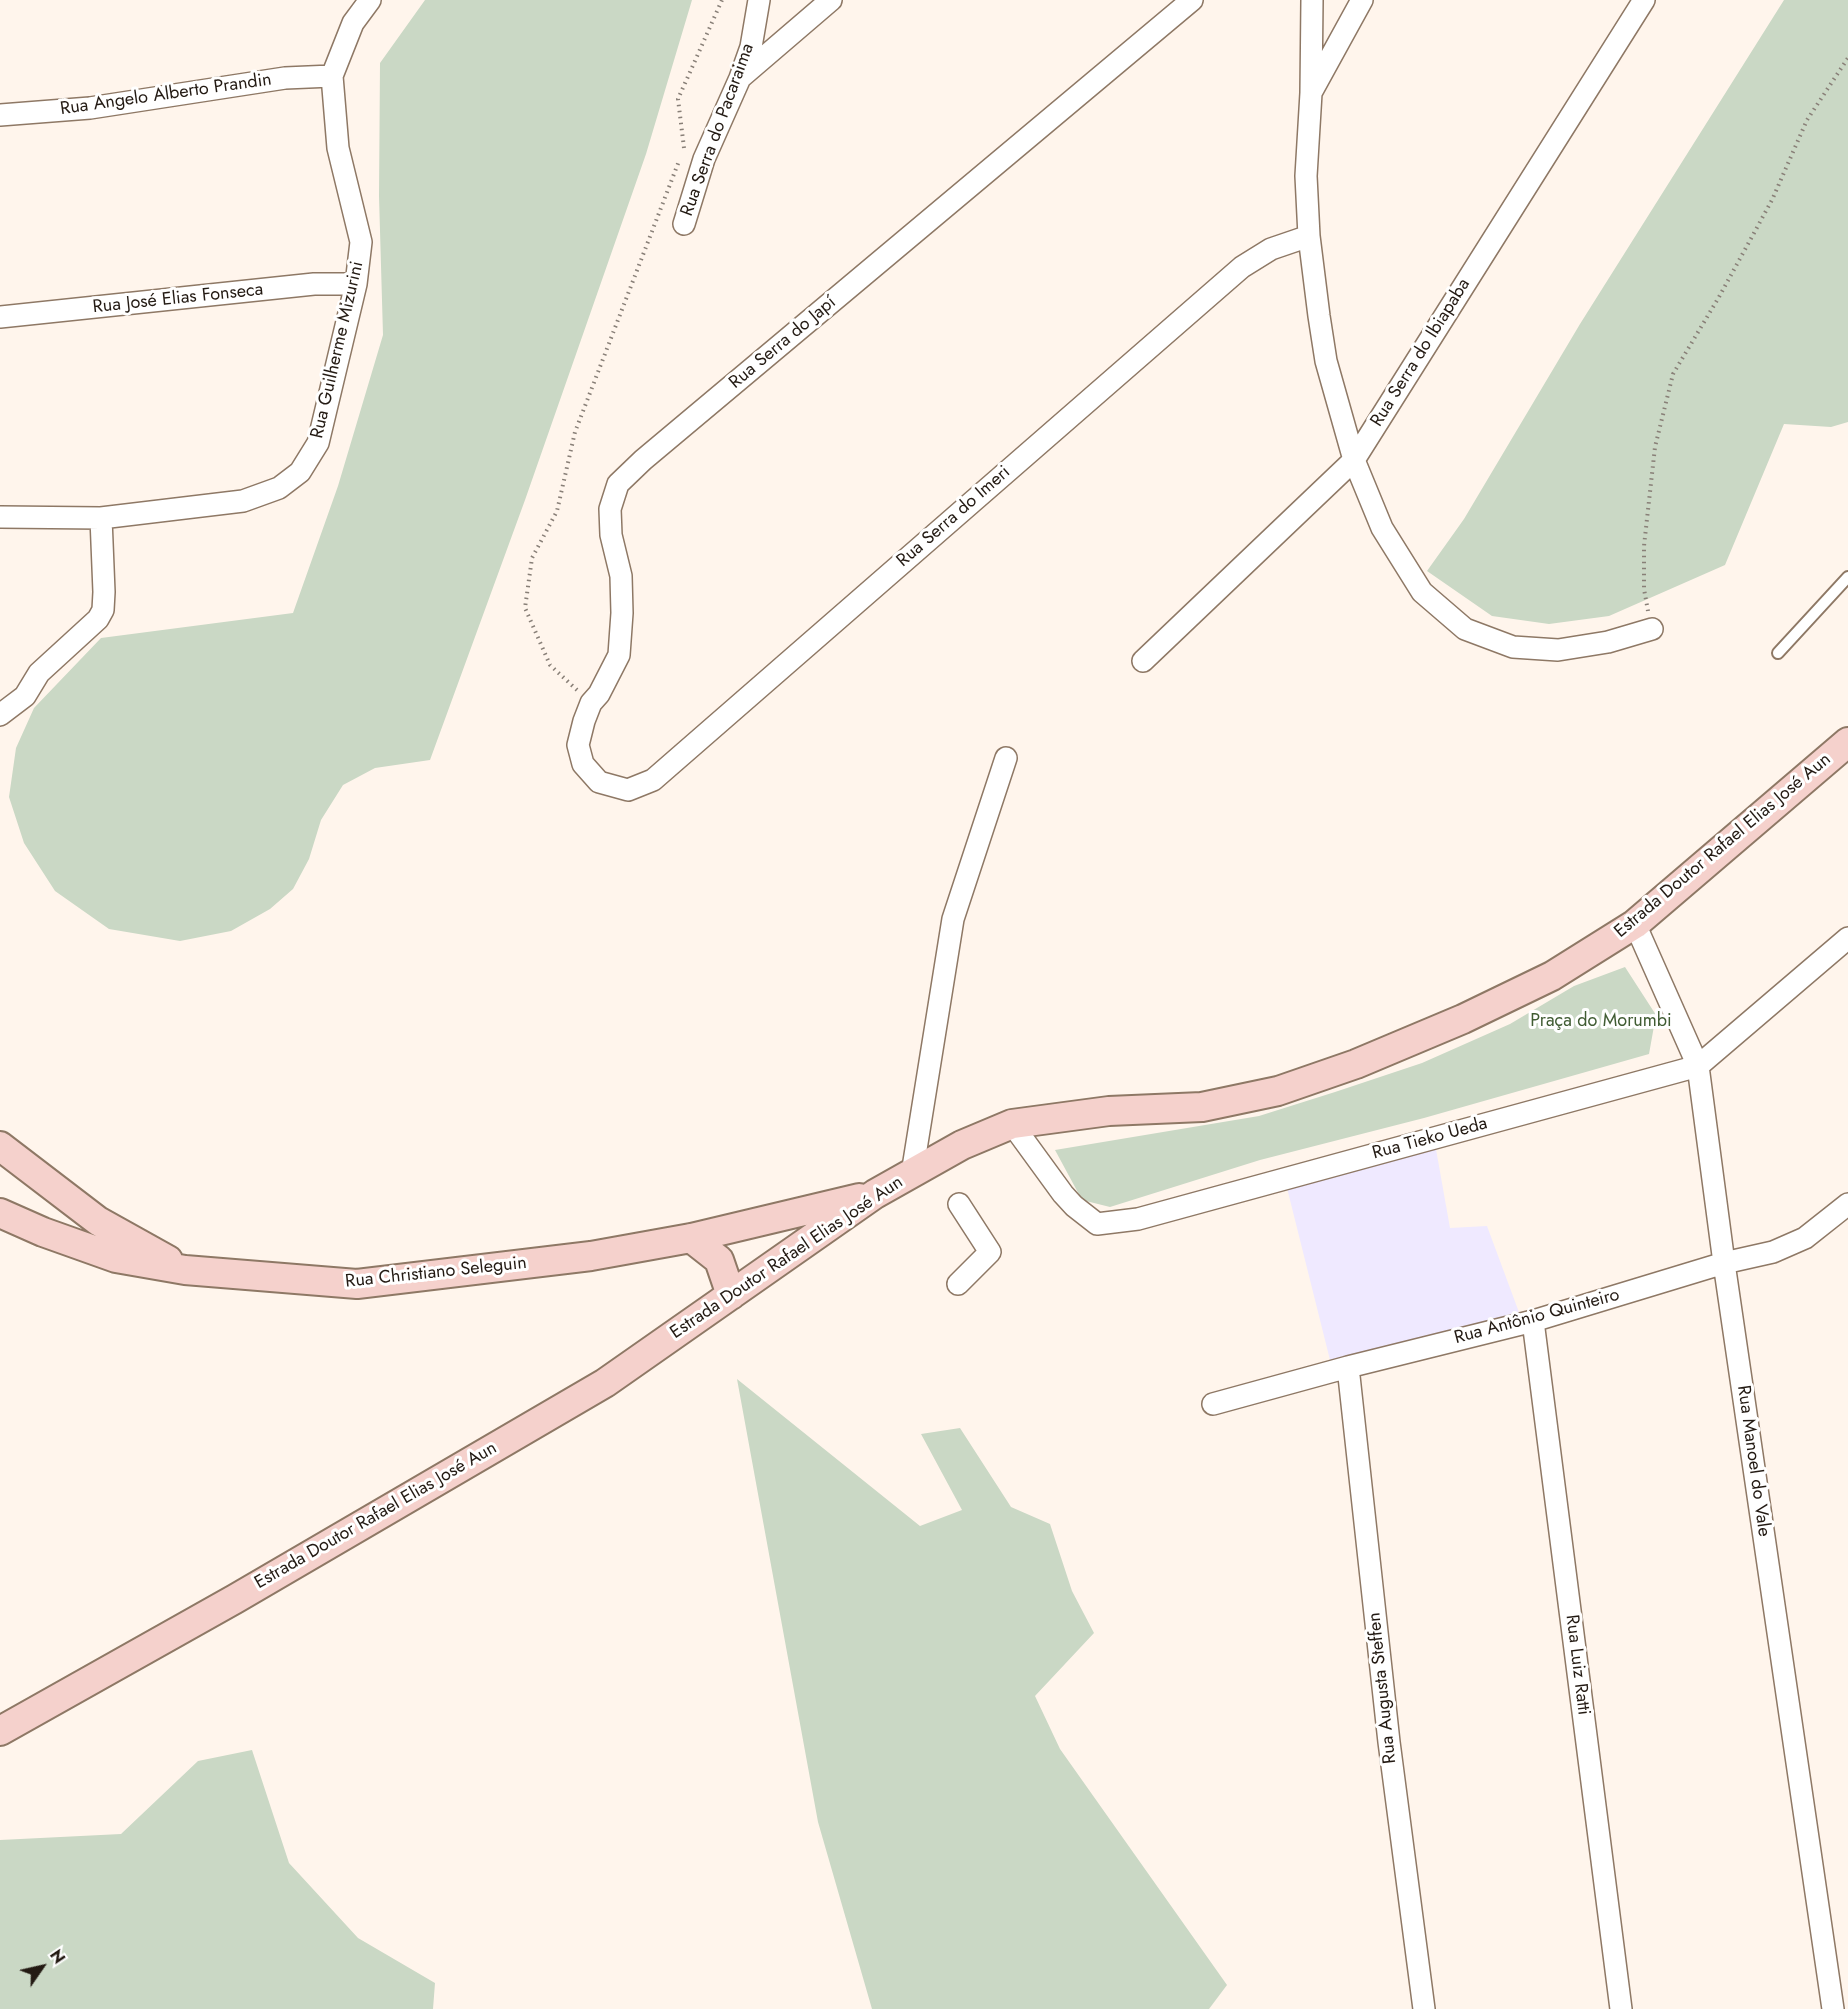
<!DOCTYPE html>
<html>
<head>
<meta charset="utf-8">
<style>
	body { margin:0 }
	#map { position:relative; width:1848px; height:2009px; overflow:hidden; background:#fff5ec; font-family:Jost,sans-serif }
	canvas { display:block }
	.north { position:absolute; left:12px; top:1937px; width:60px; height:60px; -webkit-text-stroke:4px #fff; paint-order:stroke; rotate:56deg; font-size:16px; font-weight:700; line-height:24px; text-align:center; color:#231a13 }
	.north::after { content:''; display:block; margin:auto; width:21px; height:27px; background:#231a13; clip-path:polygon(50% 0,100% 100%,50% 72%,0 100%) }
</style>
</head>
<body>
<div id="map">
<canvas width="1848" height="2009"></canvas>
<div class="north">N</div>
</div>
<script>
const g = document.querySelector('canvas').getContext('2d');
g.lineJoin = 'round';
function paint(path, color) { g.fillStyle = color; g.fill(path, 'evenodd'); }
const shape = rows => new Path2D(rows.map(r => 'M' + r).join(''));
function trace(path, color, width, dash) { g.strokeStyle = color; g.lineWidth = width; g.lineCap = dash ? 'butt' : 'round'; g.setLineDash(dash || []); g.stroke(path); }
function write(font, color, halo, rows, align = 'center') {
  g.font = font + ' Jost,sans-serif'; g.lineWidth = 6; g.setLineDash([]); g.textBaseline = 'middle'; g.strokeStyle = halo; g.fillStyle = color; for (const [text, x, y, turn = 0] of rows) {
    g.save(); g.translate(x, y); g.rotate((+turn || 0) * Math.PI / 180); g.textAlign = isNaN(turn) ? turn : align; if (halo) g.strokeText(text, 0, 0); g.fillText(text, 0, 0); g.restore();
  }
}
paint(shape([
	[1434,1138,1450,1228,1487,1226,1520,1315,1330,1360,1286,1184]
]), '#efe9ff');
paint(shape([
	[425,0,692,0,646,154,525,500,430,760,375,768,343,785,321,820,309,859,293,889,270,909,231,931,180,941,109,929,55,891,24,843,9,797,16,748,34,708,101,638,293,613,338,486,383,335,379,196,380,63],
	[1784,0,1848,0,1848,422,1831,427,1784,424,1725,565,1609,616,1549,624,1492,616,1427,571,1464,519,1580,324],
	[1625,967,1656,1015,1649,1054,1424,1118,1260,1160,1110,1207,1082,1200,1055,1150,1259,1116,1335,1092,1422,1063,1510,1024,1574,986],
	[737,1379,920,1526,962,1510,921,1434,960,1428,1011,1507,1050,1524,1072,1591,1094,1633,1035,1696,1060,1749,1227,1985,1209,2009,872,2009,818,1822],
	[252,1750,289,1863,358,1938,435,1983,433,2009,0,2009,0,1840,121,1834,198,1761]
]), '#cad8c5');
const service = shape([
	[1778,653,1848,577]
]);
const minor = shape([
	[1192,0,643,460,618,484,610,509,611,535,621,576,622,613,619,655,599,694,591,703,584,721,578,745,583,764,599,782,628,790,653,780,1242,267,1271,249,1309,236],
	[1312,0,1311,93,1306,176,1309,236,1319,316,1326,361,1354,460,1382,528,1422,592,1465,629,1513,647,1558,650,1608,642,1652,629],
	[740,78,831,0],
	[1312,91,1362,0],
	[0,115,90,108,285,78,332,76],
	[684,224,704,159,740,78,751,47,759,0],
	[0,317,314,284,356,284],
	[0,517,101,518,243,501,279,488,300,472,318,443,356,284,361,242,338,148,332,76,353,23,370,0],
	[1143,661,1354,460,1644,0],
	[0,715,25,696,39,673,98,619,103,610,104,592,101,518],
	[1635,924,1698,1066,1724,1263,1833,2009],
	[1012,1124,1063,1194,1074,1206,1097,1224,1138,1219,1698,1066,1848,938],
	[912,1174,953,919,1006,758],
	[958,1284,990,1252,959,1204],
	[1533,1321,1621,2009],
	[1348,1367,1389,1742,1424,2009],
	[1213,1404,1348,1367,1533,1321,1724,1263,1773,1252,1805,1238,1848,1204]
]);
const secondary = shape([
	[0,1146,98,1221,168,1260],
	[0,1213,43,1232,116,1258,185,1270,357,1284,591,1256,691,1238,859,1198],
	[691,1238,719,1260,731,1295],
	[0,1731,235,1599,605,1383,875,1194,962,1145,1012,1124,1109,1111,1202,1107,1278,1091,1356,1064,1463,1019,1552,976,1635,924,1848,742]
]);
trace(service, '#8e7865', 14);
trace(minor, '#8e7865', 24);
trace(secondary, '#8e7865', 32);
trace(shape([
	[684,148,678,99,722,0],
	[1648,611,1644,589,1644,546,1655,447,1673,374,1719,297,1772,200,1807,120,1848,58],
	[577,690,550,665,525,608,532,558,557,511,575,432,679,161]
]), '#887f77', 4, [1.5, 4.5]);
trace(service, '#fff', 10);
trace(minor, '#fff', 21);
trace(secondary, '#f5d1cc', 28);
write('18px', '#231a13', '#fff', [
	["Rua Angelo Alberto Prandin",166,95,-8],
	["Rua Serra do Pacaraima",718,130,-70],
	["Rua José Elias Fonseca",178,299,-6],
	["Rua Serra do Japí",783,343,-40],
	["Rua Guilherme Mizurini",338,350,-77],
	["Rua Serra do Ibiapaba",1421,353,-58],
	["Rua Serra do Imeri",954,517,-41],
	["Estrada Doutor Rafael Elias José Aun",1723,846,-40],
	["Rua Tieko Ueda",1430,1139,-15],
	["Estrada Doutor Rafael Elias José Aun",787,1258,-34],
	["Rua Christiano Seleguin",436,1273,-6],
	["Rua Antônio Quinteiro",1537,1317,-15],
	["Rua Manoel do Vale",1753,1461,82],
	["Estrada Doutor Rafael Elias José Aun",376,1516,-30],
	["Rua Luiz Ratti",1577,1665,83],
	["Rua Augusta Steffen",1383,1688,-96]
]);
write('18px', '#405c33', '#fff', [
	["Praça do Morumbi",1601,1022]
]);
</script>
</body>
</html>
